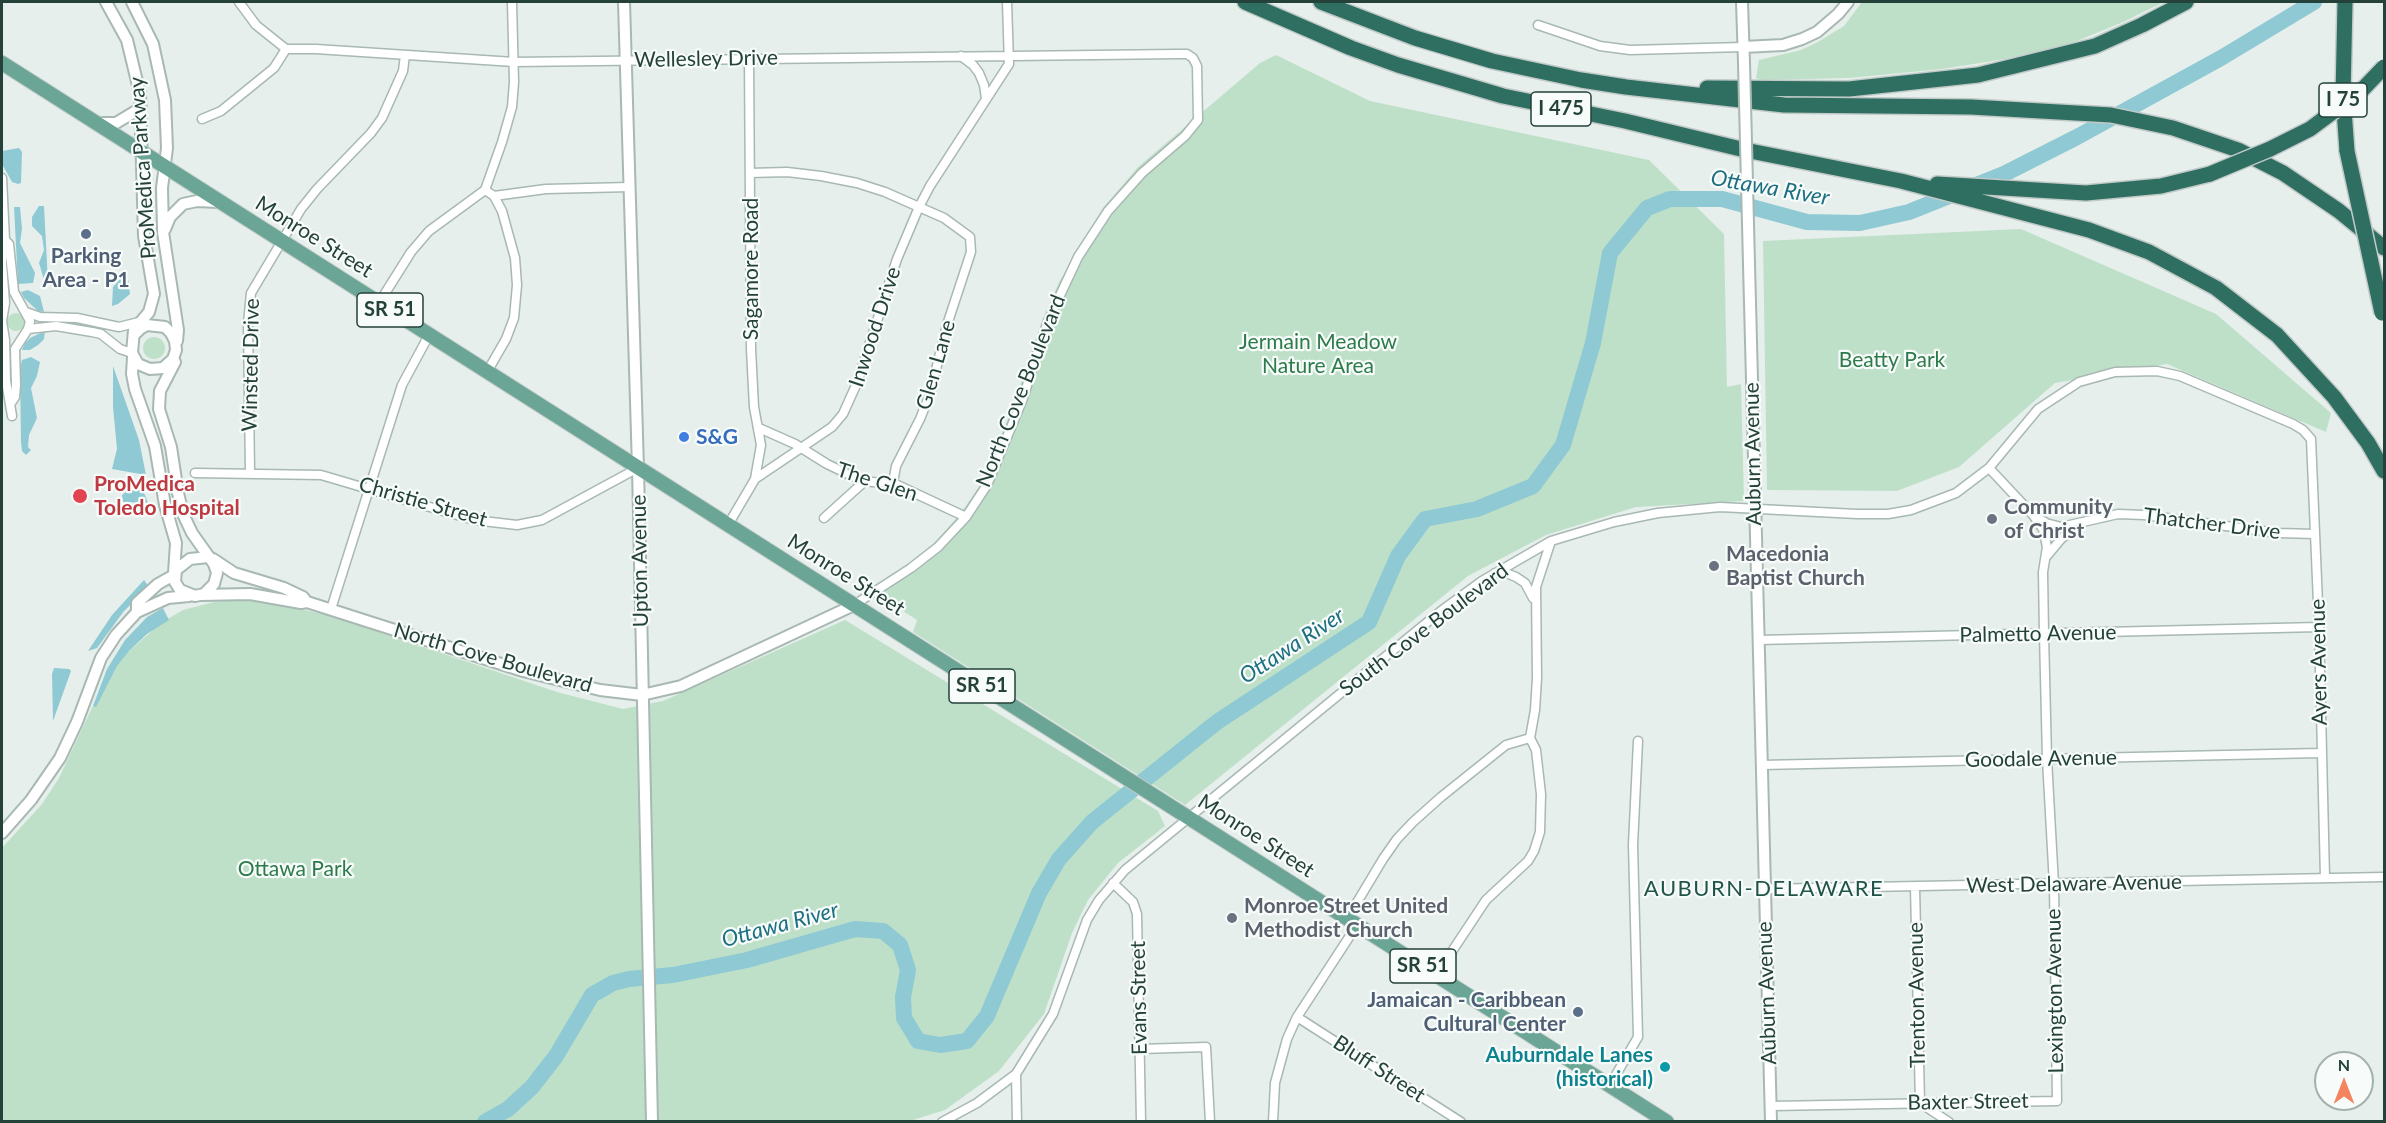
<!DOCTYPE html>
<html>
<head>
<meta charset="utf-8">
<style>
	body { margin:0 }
	#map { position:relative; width:2386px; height:1123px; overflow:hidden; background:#e6efeb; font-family:Lato,sans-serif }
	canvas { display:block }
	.frame { position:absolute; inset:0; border:3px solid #24423a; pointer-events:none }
	.north { position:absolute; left:2314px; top:1051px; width:60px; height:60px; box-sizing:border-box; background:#f7fbf9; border:2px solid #a3b1ad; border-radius:50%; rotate:0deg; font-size:16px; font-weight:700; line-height:24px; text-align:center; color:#24423a }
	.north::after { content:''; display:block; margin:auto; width:21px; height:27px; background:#f4845f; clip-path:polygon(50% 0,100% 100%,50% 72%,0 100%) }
</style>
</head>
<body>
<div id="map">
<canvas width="2386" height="1123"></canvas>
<div class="frame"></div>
<div class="north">N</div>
</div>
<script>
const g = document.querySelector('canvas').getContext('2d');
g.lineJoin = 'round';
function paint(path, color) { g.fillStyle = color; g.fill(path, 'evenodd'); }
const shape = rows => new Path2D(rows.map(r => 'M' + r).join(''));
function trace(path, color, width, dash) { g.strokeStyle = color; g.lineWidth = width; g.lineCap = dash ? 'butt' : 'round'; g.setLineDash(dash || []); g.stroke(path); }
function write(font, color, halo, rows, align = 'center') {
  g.font = font + ' Lato,sans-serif'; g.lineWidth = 4.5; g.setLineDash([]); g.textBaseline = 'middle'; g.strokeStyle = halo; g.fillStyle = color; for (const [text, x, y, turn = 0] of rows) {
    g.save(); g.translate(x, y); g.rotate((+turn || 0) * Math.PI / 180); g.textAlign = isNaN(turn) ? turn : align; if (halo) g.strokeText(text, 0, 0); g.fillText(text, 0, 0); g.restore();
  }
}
paint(shape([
	[1862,2,2164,2,2121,23,2072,43,2005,59,1942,69,1850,78,1762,80,1756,78,1759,60,1801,50,1818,42,1844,26],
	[1276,55,1370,101,1649,160,1724,234,1727,387,1741,384,1744,501,1636,507,1546,535,1468,576,1185,805,913,632,917,620,869,589,908,564,934,543,961,513,982,482,1016,399,1032,348,1059,282,1103,208,1138,167,1260,63],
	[2021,229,2216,314,2331,413,2326,432,2167,364,2055,383,1959,467,1897,491,1767,490,1763,241],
	'7 322a9 9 0 1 1 18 0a9 9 0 1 1-18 0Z',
	'143 348a11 11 0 1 1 22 0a11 11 0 1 1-22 0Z',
	[252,599,328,615,557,692,623,709,663,701,845,620,1158,811,1165,826,1118,863,1088,900,1072,933,1044,1014,999,1071,945,1110,910,1121,2,1122,2,848,42,804,59,778,98,695,118,661,161,623,183,610,214,602]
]), '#bfe0c8');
paint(shape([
	[19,148,22,152,21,183,18,184,12,182,2,164,2,151],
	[39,206,44,206,48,283,45,283,39,263,44,250,42,236,32,226,32,217],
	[14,207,20,207,22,229,20,243,35,273,33,283,18,284],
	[127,271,130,294,118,304,112,306,113,287],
	[28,290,40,296,44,312,38,311,24,298,21,292],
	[45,331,44,339,38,345,30,350,22,350,25,343,30,338],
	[31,357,40,362,37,376,31,388,37,418,29,435,28,447,31,450,26,455,22,451,21,442,20,369,22,360],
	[113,366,139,440,146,475,112,469,117,449,113,407],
	[128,490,143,490,148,503,123,502,122,495],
	[144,580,149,587,124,611,97,648,88,651,112,615],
	[163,608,169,620,147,634,129,651,117,666,96,707,93,706,107,669,125,640,147,617],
	[54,668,69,669,71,671,53,721,52,674]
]), '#8ec9d4');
trace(shape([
	[485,1122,508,1109,532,1087,556,1056,592,995,613,983,629,979,673,975,747,960,855,929,883,931,900,945,908,970,903,997,904,1018,918,1041,940,1045,967,1041,987,1016,1039,893,1059,859,1092,822,1217,722,1369,622,1398,556,1425,519,1477,509,1533,486,1563,445,1593,343,1610,253,1647,208,1670,199,1722,199,1807,222,1860,223,1909,212,2004,174,2077,137,2221,58,2314,2]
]), '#8ec9d4', 16);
const minor = shape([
	[239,2,256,25,286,49,316,49,514,62,1178,54,1187,54,1193,58,1197,66,1198,120,1185,136,1142,173,1108,211,1078,257,1048,321,1022,401,987,485,966,517,938,547,911,568,854,605],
	[1538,25,1600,46,1630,50,1743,47],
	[961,56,973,65,979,73,984,85,986,99],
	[749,58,751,349,754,407,761,445,755,479],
	[202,119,221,111,274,68,286,49],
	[750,173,787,172,821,176,857,183,885,192,944,218,970,237,971,252,947,325,930,394,920,419,896,466,893,483],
	[2,178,5,240,3,244,2,263,5,303,2,321,5,340,6,381,12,416],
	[485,190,494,196,502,211,515,258,517,285,514,318,506,339,487,372],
	[494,196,546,189,630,187],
	[5,240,9,244,14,292,30,321,28,329,15,349,16,385,15,397,11,403],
	[379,303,411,252,429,231,485,190,502,142,512,107,514,82,512,2],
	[26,312,40,317,77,318,119,327,139,322],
	[28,329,56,326,92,332,101,334,120,349,132,353],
	[759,428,795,444,827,464,854,477,872,482,893,483,966,517],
	[1989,468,2033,515,2046,523,2061,527,2118,514,2144,515,2278,533,2315,534],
	[195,473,321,475,474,520,517,525,542,520,638,468],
	[250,473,248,323,251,293,301,209,317,189,371,133,382,118,403,71,405,55],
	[824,518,865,481],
	[728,525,755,479,832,427,843,414,857,383,897,259,919,207,930,186,1009,64,1007,2],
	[2046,557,2061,539,2077,526],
	[1495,573,1506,573,1516,577,1525,583,1533,598],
	[331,609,402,385,429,335],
	[1758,640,2319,627],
	[1761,765,2320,753],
	[1113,883,1133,902,1137,914,1141,1122],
	[1915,887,1920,1103,1949,1122],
	[1764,889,2384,877],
	[1347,919,1383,859,1397,839,1413,822,1441,797,1506,745,1530,738],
	[1437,974,1486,900,1528,861,1534,851,1540,832,1541,794,1536,750,1530,738,1535,710,1537,678,1536,587,1551,541],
	[1297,1017,1461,1122],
	[1140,1049,1206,1047,1210,1122],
	[1016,1074,1017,1122],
	[1610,1085,1638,1037,1633,845,1638,741],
	[1771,1106,2057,1101,2054,885,2047,759,2044,634,2043,572,2047,547,2043,529,2033,515],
	[942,1122,977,1103,1016,1074,1053,1014,1087,920,1099,900,1125,870,1441,611,1482,581,1551,541,1614,522,1658,513,1720,507,1857,514,1888,514,1911,510,1956,493,1989,468,2038,409,2079,382,2115,372,2157,371,2180,376,2293,424,2303,430,2311,439,2319,627,2325,878],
	[1273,1122,1275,1083,1287,1039,1297,1017,1357,925]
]);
const tertiary = shape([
	[106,2,127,40,140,94,144,236,154,294,149,312,134,330,132,353,138,364,150,369,163,368,173,359,176,350,175,341,171,333,165,327,147,325,140,329,134,335],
	[132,2,153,44,165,100,167,148,162,188,163,232,178,330,177,341],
	[624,2,638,468,652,1122],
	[1742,2,1744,63],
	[1743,47,1783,45,1802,39,1817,32,1838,14,1848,2],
	[97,123,116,123,141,108],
	[165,229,170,217,183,204,197,201,218,202],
	[1749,264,1771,1122],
	[133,357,132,374,135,389,155,446,165,505,176,543,174,573],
	[175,362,160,391,159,409,171,447,178,493,183,514,192,533,214,564,217,573,214,584,204,594,195,596,180,590,175,582,176,570,190,559,208,557],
	[213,559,234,573,284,588,303,597,307,602],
	[200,595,250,594,301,603,307,602,523,671,600,690,642,695,681,686,854,605],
	[137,612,137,603,158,584,174,575],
	[2,833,31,800,60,758,77,722,101,658,116,635,137,612,168,598,189,596]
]);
const primary = shape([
	[2,63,1667,1122]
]);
const motorway = shape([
	[1245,2,1351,48,1398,65,1503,96,1625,121,1745,150,1901,181,2089,230,2149,252,2216,288,2277,335,2334,397,2368,443,2384,471],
	[1321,2,1415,38,1492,61,1581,80,1626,87,1784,105,1971,107,2111,115,2173,128,2238,150,2283,173,2339,211,2384,248],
	[2345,2,2343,96,2347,151],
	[1707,88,1849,89,1978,75,2095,46,2142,25,2186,2],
	[1937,184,2086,193,2161,186,2210,174]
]);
trace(minor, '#a8b8b2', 11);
trace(tertiary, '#a8b8b2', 14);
trace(primary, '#c2cac8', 16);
trace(motorway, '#c2cac8', 18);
trace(minor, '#fff', 8);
trace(tertiary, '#fff', 10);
trace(primary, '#6aa596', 14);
trace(motorway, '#2f6f62', 15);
const tertiaryBridge = shape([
	[1744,63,1749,264]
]);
const motorwayBridge = shape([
	[2347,151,2382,313],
	[2210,174,2270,149,2310,129,2361,91,2384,67]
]);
trace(tertiaryBridge, '#a8b8b2', 14, []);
trace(motorwayBridge, '#c2cac8', 18, []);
trace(tertiaryBridge, '#fff', 10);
trace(motorwayBridge, '#2f6f62', 15);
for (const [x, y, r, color] of [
	[86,234,6,"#5c6f8a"],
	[684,437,6,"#3f7fe0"],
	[80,496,8,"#e0444e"],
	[1992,519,6,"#6b7280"],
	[1714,566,6,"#6b7280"],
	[1232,918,6,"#6b7280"],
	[1578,1012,6,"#5c6f8a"],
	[1665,1067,6,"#0f9aa8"]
]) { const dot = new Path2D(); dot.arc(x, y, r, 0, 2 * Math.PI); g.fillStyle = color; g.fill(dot); trace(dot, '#f7fbf9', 2); }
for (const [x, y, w] of [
	[2343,100,48],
	[1561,109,60],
	[390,310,66],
	[982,686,66],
	[1423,966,66]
]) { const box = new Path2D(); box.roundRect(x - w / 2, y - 17, w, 34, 4.5); g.fillStyle = '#f7fbf9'; g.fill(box); trace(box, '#24423a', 1.5); }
write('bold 20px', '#24423a', null, [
	["I 75",2343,100],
	["I 475",1561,109],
	["SR 51",390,310],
	["SR 51",982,686],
	["SR 51",1423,966]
]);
write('21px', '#24423a', '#f7fbf9', [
	["Wellesley Drive",706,59,-1],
	["ProMedica Parkway",143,168,-94],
	["Monroe Street",314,237,32],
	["Sagamore Road",751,269,-90],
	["Inwood Drive",875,327,-72],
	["Winsted Drive",251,365,-89],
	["Glen Lane",936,365,-74],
	["North Cove Boulevard",1021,391,-68],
	["Auburn Avenue",1753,454,-91],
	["The Glen",877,482,18],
	["Christie Street",423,502,16],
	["Thatcher Drive",2212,524,7],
	["Upton Avenue",640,561,-91],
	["Monroe Street",846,575,32],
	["South Cove Boulevard",1424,630,-37],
	["Palmetto Avenue",2038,634,-1],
	["North Cove Boulevard",493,658,16],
	["Ayers Avenue",2319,662,-91],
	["Goodale Avenue",2041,759,-1],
	["Monroe Street",1256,836,33],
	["West Delaware Avenue",2074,884,-1],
	["Lexington Avenue",2055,991,-91],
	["Auburn Avenue",1767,993,-92],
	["Trenton Avenue",1917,995,-91],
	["Evans Street",1139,998,-91],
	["Bluff Street",1379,1069,33],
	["Baxter Street",1968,1102,-1]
]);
write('bold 21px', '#4e5e75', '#f7fbf9', [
	["Parking",86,256],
	["Area - P1",86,280],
	["Jamaican - Caribbean",1566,1000,"right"],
	["Cultural Center",1566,1024,"right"]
]);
write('21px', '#2d7a4b', '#f7fbf9', [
	["Jermain Meadow",1318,342],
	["Nature Area",1318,366],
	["Beatty Park",1892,360],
	["Ottawa Park",295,869]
]);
write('bold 21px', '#366cbe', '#f7fbf9', [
	["S&G",696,437]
], 'left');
write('bold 21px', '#be3a42', '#f7fbf9', [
	["ProMedica",94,484],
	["Toledo Hospital",94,508]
], 'left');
write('bold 21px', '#5b616d', '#f7fbf9', [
	["Community",2004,507],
	["of Christ",2004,531],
	["Macedonia",1726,554],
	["Baptist Church",1726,578],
	["Monroe Street United",1244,906],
	["Methodist Church",1244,930]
], 'left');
write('bold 21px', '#0d838f', '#f7fbf9', [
	["Auburndale Lanes",1653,1055],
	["(historical)",1653,1079]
], 'right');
write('italic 22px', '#1c6f80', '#f7fbf9', [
	["Ottawa River",1770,188,10],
	["Ottawa River",1292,646,-33],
	["Ottawa River",780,925,-15]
]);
g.letterSpacing = '1.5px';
write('22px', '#1f5548', '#f7fbf9', [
	["AUBURN-DELAWARE",1764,889]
]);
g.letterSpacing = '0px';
</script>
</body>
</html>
